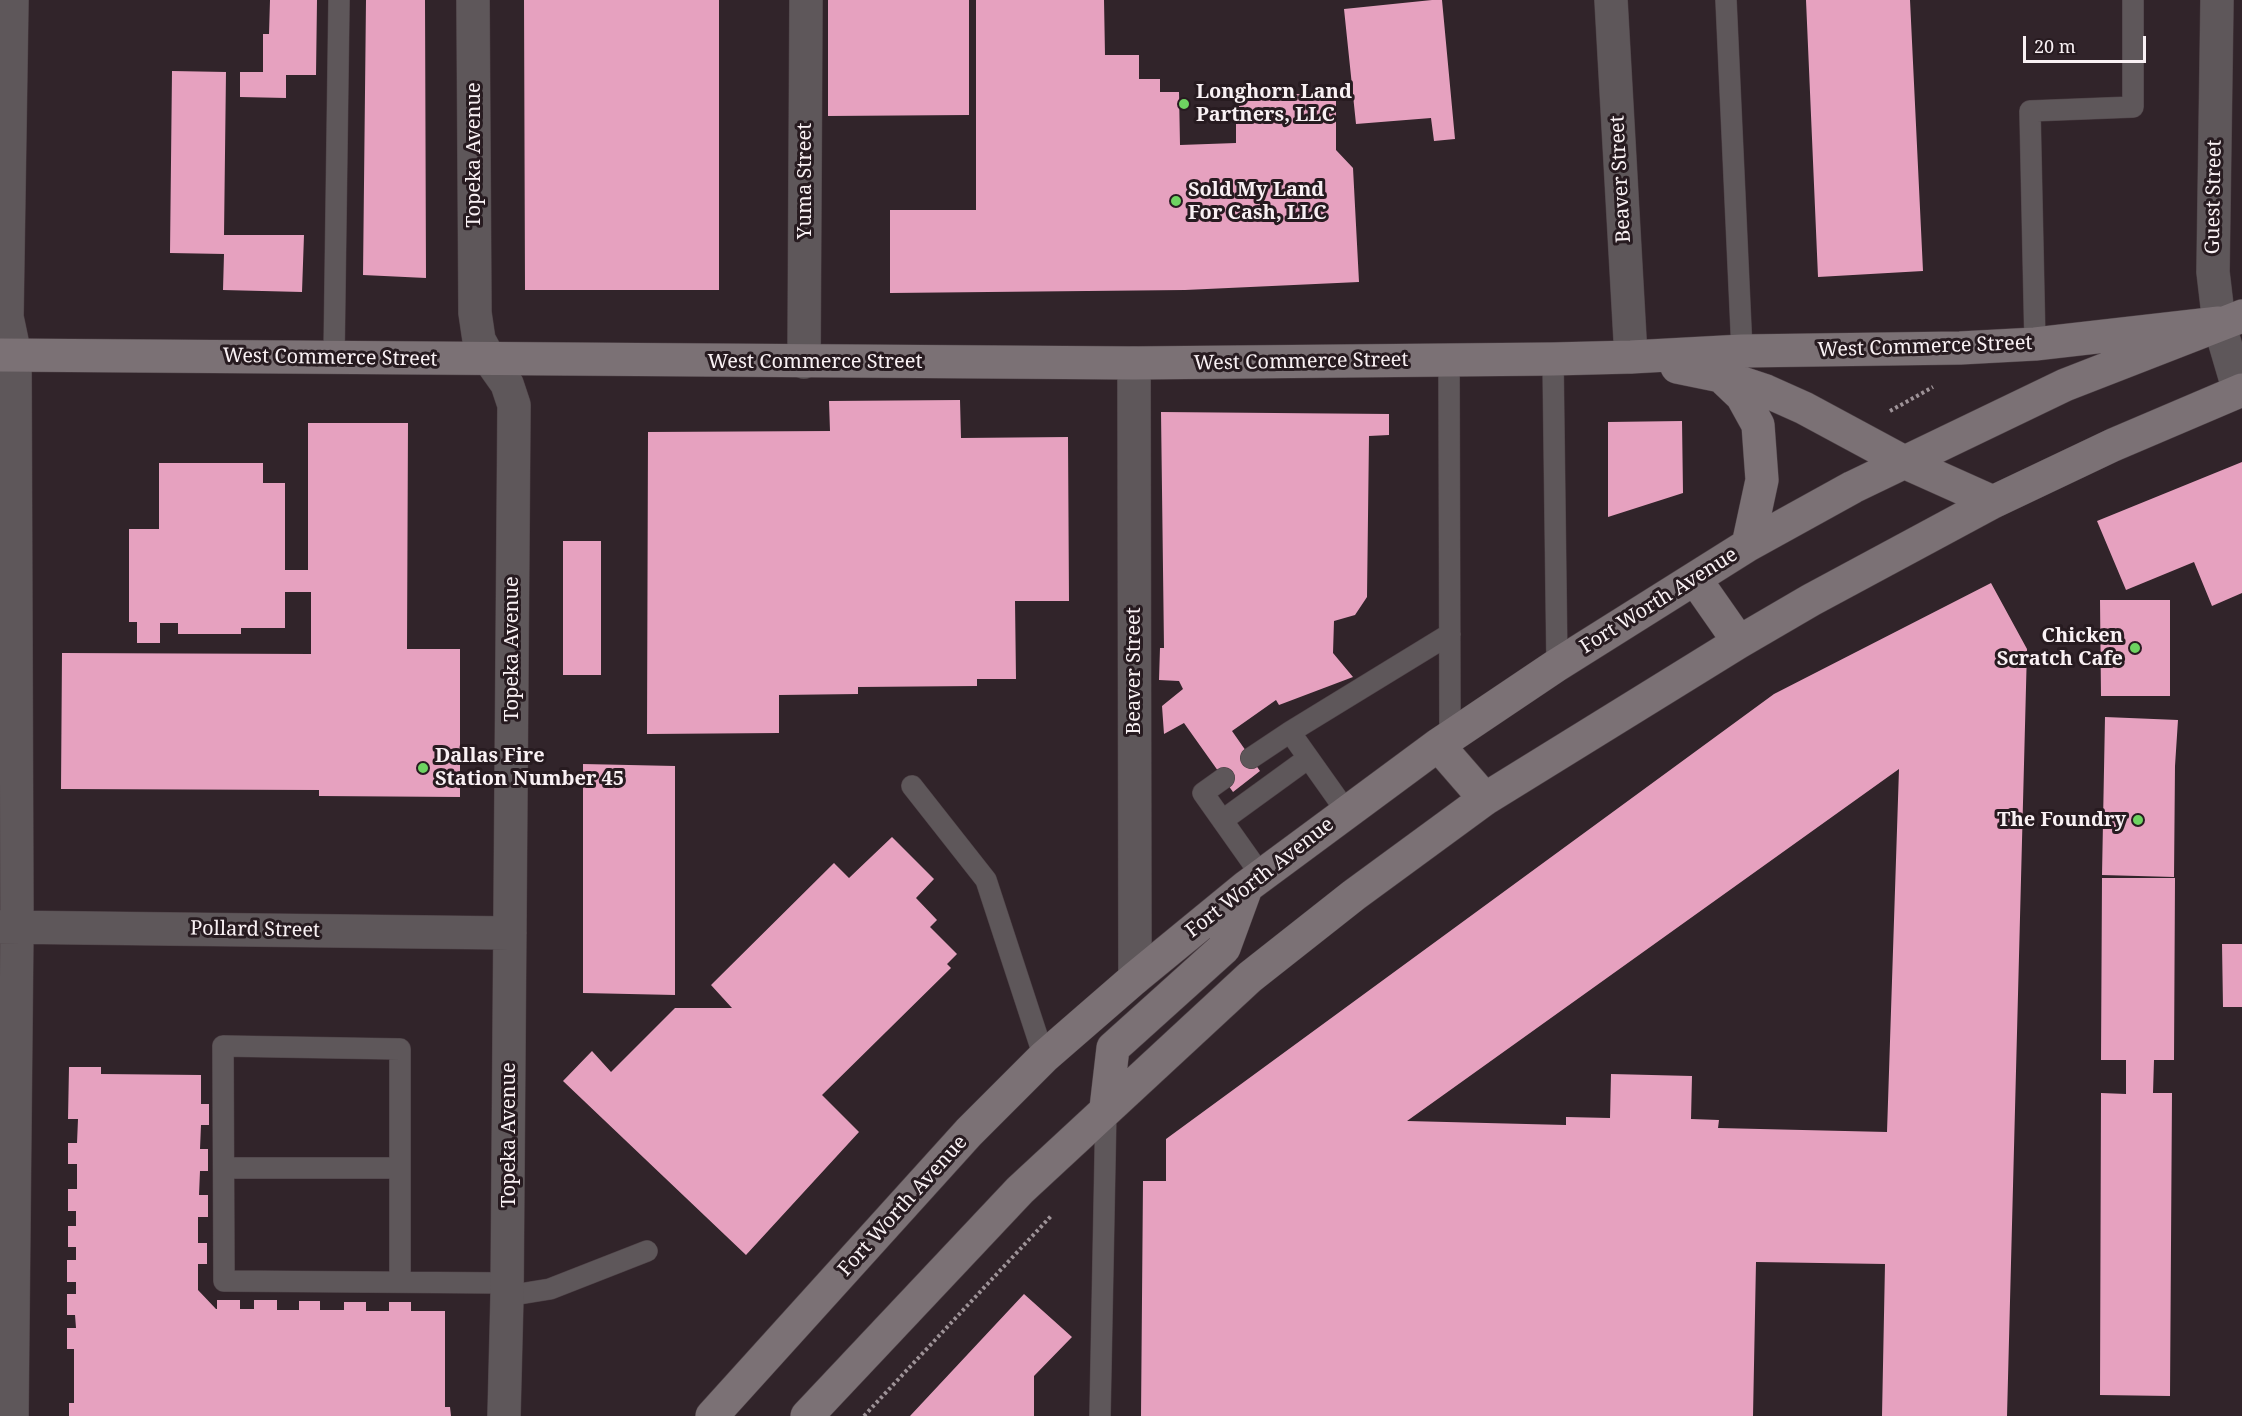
<!DOCTYPE html>
<html>
<head>
<meta charset="utf-8">
<style>
	body { margin:0 }
	#map { position:relative; width:2242px; height:1416px; overflow:hidden; background:#31242a; font-family:"Noto Serif",serif }
	canvas { display:block }
	.scale { position:absolute; left:2023px; top:36px; width:123px; height:27px; box-sizing:border-box; border:3px solid #f9f1f4; border-top:0; padding-left:8px; font-size:18px; line-height:21px; white-space:nowrap; color:#f9f1f4; -webkit-text-stroke:4px #271b20; paint-order:stroke }
</style>
</head>
<body>
<div id="map">
<canvas width="2242" height="1416"></canvas>
<div class="scale">20 m</div>
</div>
<script>
const g = document.querySelector('canvas').getContext('2d');
g.lineJoin = 'round';
function paint(path, color) { g.fillStyle = color; g.fill(path, 'evenodd'); }
const shape = rows => new Path2D(rows.map(r => 'M' + r).join(''));
function trace(path, color, width, dash) { g.strokeStyle = color; g.lineWidth = width; g.lineCap = dash ? 'butt' : 'round'; g.setLineDash(dash || []); g.stroke(path); }
function write(font, color, halo, rows, align = 'center') {
  g.font = font + ' "Noto Serif",serif'; g.lineWidth = 6; g.setLineDash([]); g.textBaseline = 'middle'; g.strokeStyle = halo; g.fillStyle = color; for (const [text, x, y, turn = 0] of rows) {
    g.save(); g.translate(x, y); g.rotate((+turn || 0) * Math.PI / 180); g.textAlign = isNaN(turn) ? turn : align; if (halo) g.strokeText(text, 0, 0); g.fillText(text, 0, 0); g.restore();
  }
}
paint(shape([
	[270,0,317,0,316,75,286,75,286,98,240,97,240,72,263,72,263,34,269,34],
	[366,0,425,0,426,278,363,275],
	[524,0,719,0,719,290,525,290],
	[828,0,969,0,969,115,828,116],
	[976,0,1104,0,1105,55,1139,55,1139,79,1160,79,1160,92,1179,92,1180,145,1236,143,1236,94,1336,94,1336,150,1353,168,1359,282,1185,290,890,293,890,210,976,210],
	[1432,0,1442,0,1455,139,1434,141,1431,118,1356,124,1344,9],
	[1806,0,1910,0,1923,271,1818,277],
	[172,71,226,72,224,235,304,235,302,292,223,290,224,254,170,253],
	[960,400,961,438,1068,437,1069,601,1015,601,1016,679,977,679,977,686,858,687,858,694,779,695,779,733,647,734,648,432,830,431,829,401],
	[1161,412,1389,414,1389,435,1369,436,1367,597,1355,615,1334,621,1333,653,1353,677,1279,705,1276,700,1232,731,1260,771,1233,792,1184,723,1164,734,1162,706,1183,689,1179,681,1159,680,1160,648,1164,648],
	[1682,421,1683,493,1608,517,1608,422],
	[308,423,408,423,407,649,460,649,460,797,319,796,319,790,61,789,62,653,311,654,311,592,285,592,285,628,241,628,241,634,178,634,178,623,160,623,160,643,137,643,137,622,129,622,129,529,159,529,159,463,263,463,263,483,285,483,285,570,308,570],
	[2242,462,2242,593,2212,606,2194,562,2126,590,2097,521],
	[563,541,601,541,601,675,563,675],
	[1991,583,2027,649,2007,1416,1882,1416,1885,1264,1756,1262,1753,1416,1141,1416,1143,1181,1166,1181,1166,1139,1774,694],
	[1899,769,1887,1132,1718,1128,1719,1120,1691,1119,1692,1076,1611,1074,1610,1118,1566,1117,1566,1125,1407,1121],
	[2100,600,2170,600,2170,696,2101,696],
	[2105,717,2178,720,2175,766,2174,877,2102,875],
	[583,764,675,766,675,995,583,993],
	[892,837,934,879,916,898,937,920,930,927,957,954,947,964,951,968,822,1095,859,1132,746,1255,563,1081,592,1051,611,1072,675,1008,732,1008,711,985,834,863,849,878],
	[2102,878,2175,878,2174,1060,2154,1060,2153,1093,2172,1093,2170,1396,2100,1395,2101,1093,2126,1094,2126,1060,2101,1060],
	[2222,944,2242,944,2242,1007,2223,1007],
	[69,1067,101,1067,101,1074,201,1075,201,1104,209,1104,209,1125,201,1125,200,1149,208,1149,208,1171,200,1171,199,1195,208,1195,208,1217,198,1217,198,1243,207,1243,207,1264,198,1264,198,1290,216,1309,217,1309,217,1300,240,1300,240,1309,254,1309,254,1300,277,1300,277,1310,299,1310,299,1301,320,1301,320,1310,344,1310,344,1302,366,1302,366,1311,389,1311,389,1302,411,1302,411,1311,445,1311,445,1407,450,1407,451,1416,69,1416,69,1403,74,1403,74,1349,67,1349,67,1328,76,1328,75,1315,67,1315,67,1294,76,1294,76,1282,67,1282,67,1260,76,1260,76,1247,68,1247,68,1226,76,1226,76,1211,68,1211,68,1189,77,1189,77,1164,68,1164,68,1143,77,1143,78,1119,68,1119],
	[1024,1294,1072,1337,1034,1376,1034,1416,910,1416]
]), '#e6a1bf');
const lane = shape([
	[1726,0,1742,351],
	[2035,344,2030,111,2133,107,2133,0],
	[334,358,339,0],
	[1553,359,1557,665],
	[1449,360,1450,737],
	[1251,758,1290,732],
	[1224,778,1203,793,1261,875],
	[912,786,986,880,1044,1057],
	[1346,811,1290,732,1450,634],
	[1223,820,1307,759],
	[224,1168,400,1168],
	[400,1282,400,1049,223,1046,224,1281,507,1283],
	[507,1296,550,1289,647,1251],
	[1100,1416,1106,1108]
]);
const street = shape([
	[12,0,7,317,15,355,17,927,12,1416],
	[473,0,475,313,479,340,490,360,507,384,514,405,507,1296,504,1416],
	[1611,0,1631,357],
	[2217,0,2213,272,2219,323,2239,391],
	[804,362,806,0],
	[1134,363,1135,978],
	[0,927,510,933]
]);
const secondary = shape([
	[0,355,1134,363,1553,359,1631,357,1742,351,1960,348,2035,344,2219,323],
	[1677,367,1721,376,1766,391,1804,408,1906,463,1993,502],
	[1722,377,1742,396,1758,425,1762,480,1748,545],
	[1695,579,1739,642],
	[1438,745,1485,799],
	[1106,1108,1113,1048,1224,948,1246,888],
	[712,1416,969,1132,1044,1057,1135,978,1246,887,1438,745,1557,665,1748,545,1853,487,2065,385,2242,316],
	[807,1416,1020,1190,1250,977,1354,895,1485,799,1739,642,1811,600,1993,502,2113,445,2242,390]
]);
trace(lane, '#4d4146', 22);
trace(street, '#4d4146', 34);
trace(secondary, '#4d4146', 34);
trace(shape([
	[1890,411,1933,387],
	[864,1416,1052,1215]
]), '#9e9398', 4, [3, 3]);
trace(lane, '#5e575a', 21);
trace(street, '#5e575a', 33);
trace(secondary, '#7b7175', 33);
for (const [x, y, r, color] of [
	[1184,104,6,"#6ed361"],
	[1176,201,6,"#6ed361"],
	[2135,648,6,"#6ed361"],
	[423,768,6,"#6ed361"],
	[2138,820,6,"#6ed361"]
]) { const dot = new Path2D(); dot.arc(x, y, r, 0, 2 * Math.PI); g.fillStyle = color; g.fill(dot); trace(dot, '#271b20', 2); }
write('bold 20px', '#f9f1f4', '#271b20', [
	["Longhorn Land",1196,92],
	["Partners, LLC",1196,115],
	["Sold My Land",1188,190],
	["For Cash, LLC",1188,213],
	["Chicken",2123,636,"right"],
	["Scratch Cafe",2123,659,"right"],
	["Dallas Fire",435,756],
	["Station Number 45",435,779],
	["The Foundry",2126,820,"right"]
], 'left');
write('20px', '#f9f1f4', '#271b20', [
	["Topeka Avenue",474,155,-90],
	["Beaver Street",1621,179,-93],
	["Yuma Street",805,181,-90],
	["Guest Street",2214,197,-89],
	["West Commerce Street",1925,347,-2],
	["West Commerce Street",330,358,1],
	["West Commerce Street",815,362],
	["West Commerce Street",1301,362,-1],
	["Fort Worth Avenue",1659,601,-32],
	["Topeka Avenue",512,649,-90],
	["Beaver Street",1134,671,-90],
	["Fort Worth Avenue",1260,878,-38],
	["Pollard Street",255,930,1],
	["Topeka Avenue",509,1135,-90],
	["Fort Worth Avenue",903,1206,-48]
]);
</script>
</body>
</html>
